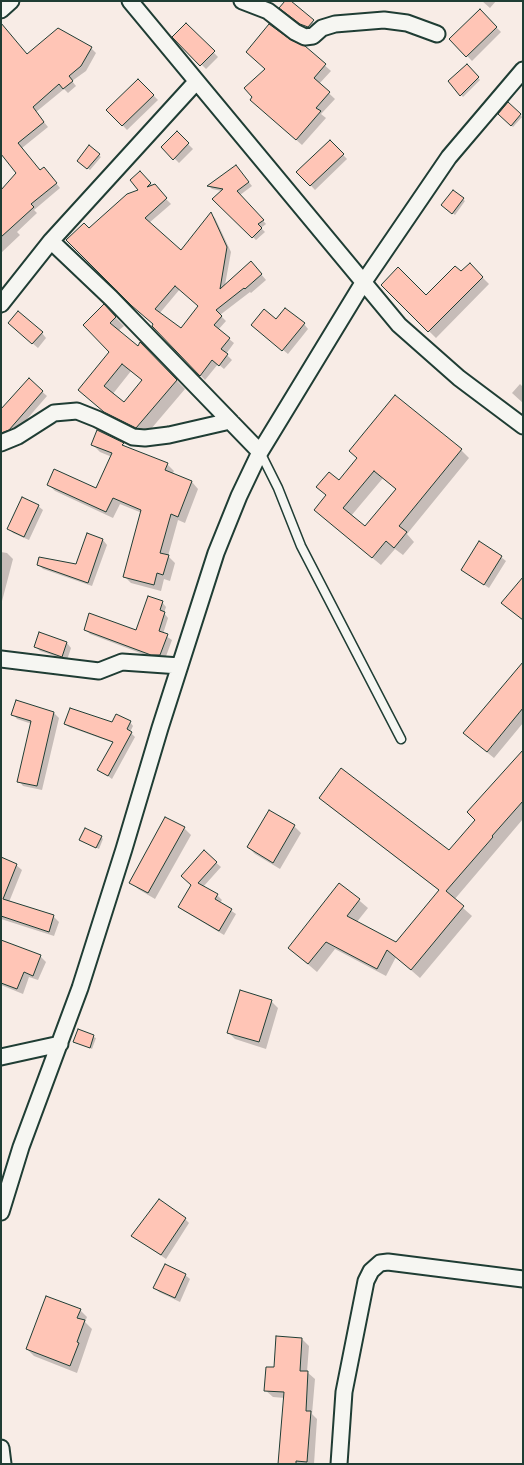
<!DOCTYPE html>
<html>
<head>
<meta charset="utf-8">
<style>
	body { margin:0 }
	#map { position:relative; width:524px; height:1465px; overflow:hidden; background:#f8ece6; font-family:Caveat,sans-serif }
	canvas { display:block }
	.frame { position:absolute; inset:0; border:2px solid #1f3d34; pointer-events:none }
</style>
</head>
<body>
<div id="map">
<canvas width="524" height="1465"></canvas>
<div class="frame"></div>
</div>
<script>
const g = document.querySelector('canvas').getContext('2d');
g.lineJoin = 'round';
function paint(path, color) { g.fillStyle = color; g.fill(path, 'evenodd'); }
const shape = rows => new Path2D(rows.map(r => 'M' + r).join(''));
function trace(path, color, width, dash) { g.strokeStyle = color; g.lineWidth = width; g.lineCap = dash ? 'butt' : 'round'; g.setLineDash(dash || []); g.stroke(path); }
paint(shape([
	[289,1,317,26,312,31,285,12],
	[482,1,496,1,490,8],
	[480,11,501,32,472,61,451,39],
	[186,24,218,57,206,69,174,37],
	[290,41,304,47,331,71,319,84,335,99,321,114,326,118,302,145,257,105,267,69],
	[91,48,96,53,86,71,72,81,76,86,68,93,64,89,36,112,48,127,22,148,40,172,48,173,60,188,34,210,37,213,17,232,20,235,1,253,1,213,18,174,1,153,27,55],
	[467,66,480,80,463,97,449,81],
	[138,80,158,100,127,130,108,110],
	[508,104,522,117,513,127,499,114],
	[177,133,193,149,179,163,163,147],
	[330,141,347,159,315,190,298,172],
	[89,147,101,157,90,170,78,161],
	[236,166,252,186,240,195,266,224,261,228,265,232,256,240,214,199,222,191,212,189,209,186],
	[140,173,171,204,149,223,181,252,211,214,215,218,231,252,225,285,256,268,266,280,251,293,250,292,220,315,226,321,218,330,234,343,226,354,232,360,224,369,218,364,205,380,153,326,155,324,89,230,140,191],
	[180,289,200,306,181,330,159,314],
	[453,191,465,201,455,215,445,207],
	[470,265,489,284,436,338,382,285,426,296,461,273],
	[104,306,124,326,118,331,138,348,141,344,185,389,145,436,115,421,89,398,111,352],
	[131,371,143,381,124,404,112,395],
	[276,321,304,324,308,329,288,354,257,329],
	[14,328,42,333,46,338,38,348],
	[29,380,47,396,14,434,10,435,1,427],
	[520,384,523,387,523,403,512,393],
	[123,444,127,448,167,464,174,471,172,475,192,482,198,489,185,523,178,520,168,556,175,563,170,581,164,579,161,591,131,583,124,576,142,513,120,504,113,518,55,491,48,484,97,490,112,457,100,452,93,445],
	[461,450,469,458,407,534,414,542,403,555,395,549,381,565,324,518,358,458],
	[383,478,397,490,366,528,351,516],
	[38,506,43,510,29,540,13,533,9,529],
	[88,535,103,540,107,545,92,586,43,569,38,564,76,565],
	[1,552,7,553,13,559,1,605],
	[501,557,506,561,489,588,462,570],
	[162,602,166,607,164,613,168,618,163,634,172,640,165,659,156,659,90,634,86,630,137,632],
	[40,633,67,643,71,648,67,660,40,651,35,646],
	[523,664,523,723,494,758,472,740],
	[17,701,54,713,59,718,42,790,23,786,19,781,32,724,17,719,13,714],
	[130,722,133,726,130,732,135,737,112,779,98,769,114,743,69,727,65,724],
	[523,752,523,819,454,900,472,916,420,978,396,957,386,976,335,949,317,972,289,948,340,884,368,908,356,923,396,944,440,891,329,806,321,798,449,852,477,820],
	[294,826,301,833,280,869,255,854,248,847],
	[184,828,191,835,155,899,138,889,131,882],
	[101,837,103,839,99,849,83,841],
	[204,852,221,867,203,887,217,895,222,900,220,903,236,914,224,935,184,911,180,907,192,885],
	[1,859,16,865,22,870,9,902,53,916,59,922,54,936,1,919],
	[1,941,40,956,46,962,38,980,29,977,23,994,1,985],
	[271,1001,278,1008,266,1049,235,1039,228,1032],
	[78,1031,96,1038,92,1049,75,1042],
	[185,1219,189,1223,166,1259,133,1236],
	[185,1275,190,1279,180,1302,159,1292,155,1288],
	[80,1310,87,1317,85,1322,92,1329,77,1373,34,1356,27,1349],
	[302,1339,309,1346,307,1372,315,1379,312,1414,317,1419,314,1464,280,1464,285,1398,273,1397,265,1390,275,1369]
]), '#0003');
const building = shape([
	[285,1,291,1,314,20,308,27,300,24,279,8,285,1],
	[480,9,497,27,466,57,449,39,480,9],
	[1,23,27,54,58,28,92,47,81,66,69,76,73,81,63,89,59,84,33,107,44,122,18,143,40,170,44,167,57,183,31,204,34,207,1,237,1,190,16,173,1,154,1,23],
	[186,23,215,51,200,66,172,37,186,23],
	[269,24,291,40,305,46,326,64,314,78,330,92,316,108,321,111,296,140,250,100,252,97,244,88,265,69,246,52,269,24],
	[467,64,479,77,460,96,448,81,467,64],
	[138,79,154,95,122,126,106,110,138,79],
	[508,102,521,114,511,126,498,114,508,102],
	[177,131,189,143,173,160,161,147,177,131],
	[330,140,344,154,310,186,296,172,330,140],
	[89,145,100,154,87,169,77,161,89,145],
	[236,165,249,182,237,191,264,220,258,224,262,228,252,238,212,199,223,189,207,186,236,165],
	[140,171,151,183,147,187,155,184,167,198,145,218,181,250,211,212,227,247,220,289,251,261,262,274,245,289,244,288,216,310,222,316,214,325,230,338,221,349,228,354,219,366,212,360,200,376,152,326,153,324,132,306,66,240,84,223,89,228,127,194,138,190,130,180,140,171],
	[175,286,198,306,181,328,155,309,175,286],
	[453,190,464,198,452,214,441,205,453,190],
	[470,263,483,277,428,332,381,285,398,267,426,295,455,266,461,271,470,263],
	[104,304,116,317,110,323,138,346,140,342,177,380,136,428,104,412,78,390,109,352,83,325,104,304],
	[122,364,142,380,124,402,104,386,122,364],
	[285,308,305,323,282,351,251,325,264,309,276,319,285,308],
	[18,311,43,332,32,344,8,323,18,311],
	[29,378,43,391,9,430,1,433,1,409,29,378],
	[395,395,462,449,399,526,407,532,394,548,386,541,372,558,314,510,326,495,316,487,329,472,339,480,357,458,349,451,395,395],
	[374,471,396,489,365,526,343,508,374,471],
	[97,430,124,443,122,445,168,463,165,470,192,481,178,517,171,514,160,553,169,555,163,575,157,573,154,585,123,577,141,510,113,498,106,512,47,485,54,469,96,488,112,453,91,445,97,430],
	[22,497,39,505,24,537,7,529,22,497],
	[87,533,103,539,88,583,37,565,39,557,76,564,87,533],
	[479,541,502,556,484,585,461,570,479,541],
	[523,577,523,620,501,603,523,577],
	[148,596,163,601,160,610,165,612,159,631,168,634,160,655,151,655,84,630,89,613,136,630,148,596],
	[39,632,67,642,62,657,34,647,39,632],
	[523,662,523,708,487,752,463,733,523,662],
	[16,700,54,712,37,786,17,782,31,721,11,715,16,700],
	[70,708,112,722,116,714,131,721,127,729,132,732,108,776,97,770,113,742,64,724,70,708],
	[523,750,523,801,492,836,493,837,446,891,464,906,411,970,387,950,377,969,326,942,308,964,288,948,339,883,360,899,347,916,396,942,439,890,319,798,341,768,449,850,475,820,467,812,523,750],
	[269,810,295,825,273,863,247,847,269,810],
	[165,817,185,827,148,893,129,883,165,817],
	[85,828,102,836,96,848,79,840,85,828],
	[204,850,217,862,198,883,218,894,215,899,232,909,219,931,178,907,191,885,181,876,204,850],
	[1,857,17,864,3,899,54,915,49,932,1,916,1,857],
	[1,940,41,955,33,976,24,972,17,989,1,983,1,940],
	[240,990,272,1000,259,1042,227,1033,240,990],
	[78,1029,94,1035,90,1048,73,1042,78,1029],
	[159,1199,186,1218,161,1255,131,1236,159,1199],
	[165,1264,186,1274,175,1298,153,1288,165,1264],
	[46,1296,81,1309,77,1318,85,1320,77,1342,79,1343,70,1366,26,1349,46,1296],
	[276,1336,302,1338,300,1371,308,1371,306,1411,311,1411,307,1462,296,1461,296,1464,278,1464,284,1392,264,1391,266,1367,274,1367,276,1336]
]);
paint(building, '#ffc5b6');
trace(building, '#1f3d34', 1);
const lane = shape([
	[260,452,278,488,301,546,401,739]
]);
const street = shape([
	[130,1,399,325,459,378,523,426],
	[242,1,268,11,295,32,305,37,313,36,322,28,335,24,384,20,407,23,437,34],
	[1,10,11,1],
	[51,241,111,298,260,452],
	[1,304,51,241,196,82],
	[1,443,18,436,54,413,77,411,97,419,133,437,145,438,169,435,230,421],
	[1,659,99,671,122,662,180,666],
	[1,1057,60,1044],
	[1,1212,21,1147,80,988,124,849,160,728,216,553,239,496,260,452,363,283,449,157,523,70],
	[1,1448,3,1464],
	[339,1464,344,1392,366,1281,371,1271,380,1263,388,1262,523,1279]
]);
trace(lane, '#1f3d34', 11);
trace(street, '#1f3d34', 19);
trace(lane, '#f6f6f2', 8);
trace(street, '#f6f6f2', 15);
</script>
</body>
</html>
